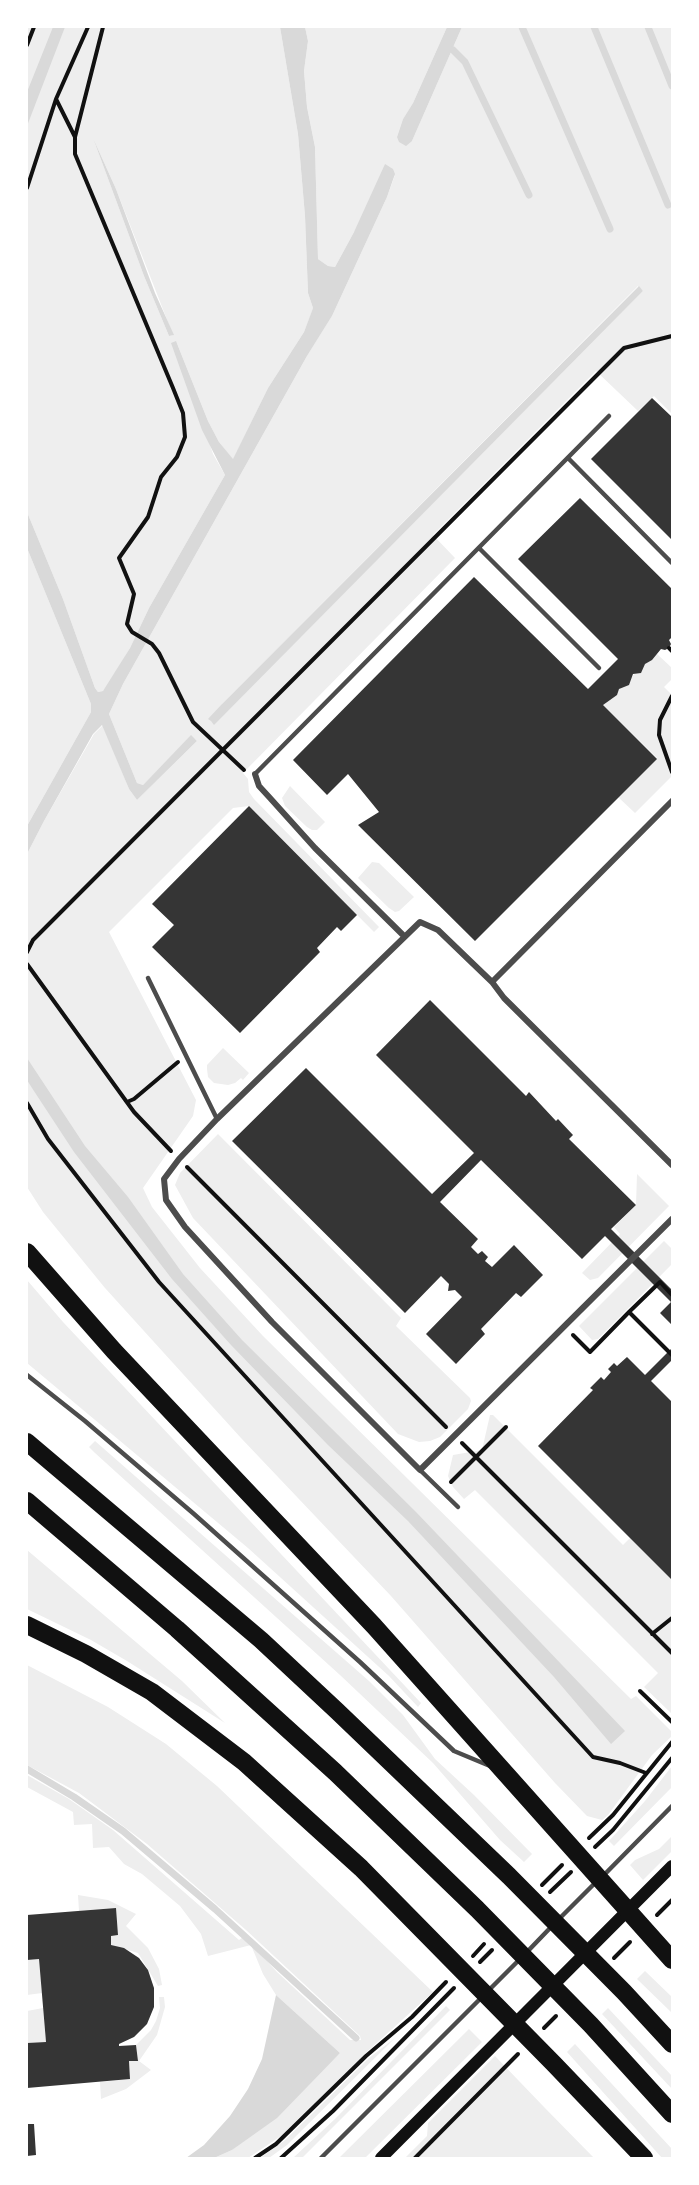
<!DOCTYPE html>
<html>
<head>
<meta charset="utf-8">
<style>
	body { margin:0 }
	#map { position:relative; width:699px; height:2185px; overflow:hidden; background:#fff; font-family:"Work Sans",sans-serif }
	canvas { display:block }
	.frame { position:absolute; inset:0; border:28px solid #fff; pointer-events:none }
</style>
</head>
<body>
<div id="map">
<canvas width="699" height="2185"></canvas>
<div class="frame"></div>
</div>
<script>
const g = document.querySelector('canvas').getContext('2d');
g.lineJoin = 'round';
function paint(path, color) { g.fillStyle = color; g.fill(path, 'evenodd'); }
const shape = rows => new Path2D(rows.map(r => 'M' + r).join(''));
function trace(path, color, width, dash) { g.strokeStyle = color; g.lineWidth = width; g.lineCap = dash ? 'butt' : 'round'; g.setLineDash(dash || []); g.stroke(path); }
paint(shape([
	[27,27,280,27,298,134,305,216,308,293,313,308,311,314,304,332,268,388,233,460,219,442,208,421,176,341,213,454,225,475,149,608,130,648,107,687,103,691,98,692,95,688,63,599,27,512],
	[93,138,116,189,173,335,169,336,144,276],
	[305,27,447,27,413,103,403,119,397,137,412,141,462,27,672,27,672,414,654,396,638,411,596,371,433,535,455,558,243,773,248,779,249,792,254,799,379,927,374,932,249,806,233,808,109,932,196,1100,193,1116,143,1188,152,1207,200,1268,263,1336,631,1699,636,1696,672,1732,672,1736,652,1755,608,1815,602,1820,587,1816,555,1783,391,1596,241,1438,105,1288,43,1212,27,1187,27,854,44,821,94,734,103,725,129,789,137,800,197,741,191,736,143,785,137,783,109,714,123,684,307,356,332,316,387,197,395,175,354,232,335,267,328,266,318,259,315,147,307,107,304,71,308,41],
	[638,286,643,291,214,724,222,704],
	[27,548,91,704,91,712,27,826],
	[656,653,672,668,672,679,664,687,672,695,672,776,635,813,618,797,657,758,603,705],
	[290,786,325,822,317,830,312,830,307,827,285,806,282,798],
	[372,862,379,863,414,897,399,911,395,912,389,908,358,878],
	[223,1048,249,1073,243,1080,241,1078,235,1083,228,1085,214,1083,208,1077,207,1069,207,1065],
	[218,1134,401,1318,396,1326,470,1398,471,1401,468,1409,440,1437,430,1441,419,1442,398,1434,193,1218,175,1185,180,1173],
	[637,1174,669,1206,598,1278,590,1280,582,1273,620,1234,614,1227,636,1205],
	[664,1241,672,1249,672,1264,598,1339,592,1340,579,1326],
	[27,1280,63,1322,421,1703,418,1707,389,1676,248,1548,27,1363],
	[490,1415,493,1415,623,1545,630,1538,672,1580,672,1714,644,1687,658,1673,475,1490,464,1499,453,1487,448,1476,453,1455,482,1450],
	[95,1441,369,1681,403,1715,435,1759,474,1795,532,1854,524,1862,500,1840,433,1763,340,1675,95,1453,89,1447],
	[27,1550,182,1681,225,1723,127,1661,91,1640,27,1609],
	[27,1665,108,1707,166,1744,217,1786,433,1992,370,2049,281,2136,248,2158,214,2158,232,2150,340,2053,276,1995,263,1974,251,1945,208,1956,201,1934,180,1906,142,1874,124,1864,109,1847,93,1848,92,1824,74,1825,73,1812,27,1787,27,1775,69,1799,113,1830,239,1940,242,1938,251,1944,277,1972,350,2040,361,2040,360,2036,246,1930,147,1844,79,1793,27,1765],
	[672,1766,672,1787,614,1846,609,1841,645,1801],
	[672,1836,672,1851,643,1880,630,1865,635,1860,659,1849],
	[78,1895,108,1900,136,1914,126,1926,148,1948,159,1969,162,1985,158,1986,138,1953,111,1945,111,1936,118,1935,116,1908,79,1911],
	[39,1959,42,1993,27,1995,27,1960],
	[645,1971,672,1997,672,2013,637,1979],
	[159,1997,164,1997,165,2007,157,2035,139,2061,151,2070,126,2089,101,2099,100,2082,130,2079,129,2061,138,2060,136,2045,151,2030,156,2021,160,2008],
	[446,2006,450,2010,302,2158,293,2158,335,2119],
	[43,2008,46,2042,27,2043,27,2011],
	[608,2008,672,2076,672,2089,602,2014],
	[469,2029,482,2042,365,2158,339,2158],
	[395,2038,287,2145,269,2158,260,2158,284,2141,369,2058],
	[575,2044,672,2149,672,2158,662,2158,567,2052],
	[495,2056,544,2107,594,2158,405,2158,427,2136,428,2123]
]), '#eee');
paint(shape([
	[53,27,65,27,27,126,27,92],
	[280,27,305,27,308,41,304,71,307,107,315,147,318,259,328,266,335,267,354,232,385,164,393,169,395,174,387,197,332,316,307,356,123,684,109,714,137,783,143,785,191,735,197,741,137,800,129,789,102,725,93,734,44,821,27,854,27,826,91,712,91,704,27,548,27,512,63,599,95,688,98,692,103,691,130,648,149,608,225,475,202,430,171,343,176,341,208,421,219,442,233,459,268,388,304,332,313,308,308,293,305,216,298,134],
	[447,27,462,27,412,141,406,146,399,142,397,137,403,119,413,103],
	[93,138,116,189,155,293,174,335,169,336,144,276],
	[639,286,643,291,214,725,211,721,208,719,222,704],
	[27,1058,85,1146,128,1197,183,1274,242,1340,416,1512,625,1731,611,1744,554,1677,408,1521,328,1445,231,1345,172,1279,74,1152,32,1088,27,1080],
	[276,1995,340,2053,277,2118,232,2150,214,2158,186,2158,204,2145,230,2116,248,2089,262,2059]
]), '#d9d9d9');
trace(shape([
	[522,27,610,229],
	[594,27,668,205],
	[648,27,672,86],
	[453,50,465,62,529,195],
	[27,1769,74,1797,123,1831,215,1909,356,2038]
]), '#d9d9d9', 7);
paint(shape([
	[652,398,672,417,672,540,591,459],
	[580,498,672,589,672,637,669,640,671,644,669,648,665,650,661,649,652,660,645,664,641,673,633,674,629,685,619,689,617,695,603,705,657,759,475,941,358,825,379,812,348,774,327,795,293,760,474,577,588,689,618,659,518,559],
	[249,806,357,915,341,931,337,927,317,948,320,952,240,1033,152,947,174,925,152,904],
	[430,1000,526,1096,529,1092,556,1121,558,1119,573,1135,569,1139,636,1205,611,1229,672,1290,672,1325,660,1313,671,1302,605,1236,582,1259,481,1160,440,1202,478,1239,471,1247,478,1254,482,1251,488,1257,485,1261,492,1267,514,1245,543,1275,521,1297,516,1293,481,1329,485,1334,456,1364,426,1334,462,1297,455,1290,448,1291,449,1284,441,1276,405,1313,232,1141,306,1068,432,1194,474,1153,376,1055],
	[672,1348,672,1360,651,1381,672,1402,672,1580,538,1446,593,1390,590,1388,601,1377,604,1380,611,1372,608,1369,614,1363,617,1366,627,1357,645,1375],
	[116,1908,118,1935,111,1936,111,1945,124,1948,139,1958,148,1970,154,1988,154,2007,147,2024,134,2037,119,2044,119,2046,136,2045,138,2061,129,2061,130,2079,27,2088,27,2043,46,2042,39,1959,27,1960,27,1915],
	[27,2124,34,2124,36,2155,27,2156]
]), '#353535');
trace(shape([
	[103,27,75,137,75,154,173,388,183,413,185,437,177,457,161,477,148,517,119,558,134,594,127,624,132,632,152,644,159,653,193,722,244,770],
	[27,45,34,27],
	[75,137,56,99,88,27],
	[27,188,56,99],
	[669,648,672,651],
	[672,696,660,720,659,735,672,772],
	[27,952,33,940,624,348,672,336],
	[27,964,134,1112,171,1151],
	[127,1102,134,1099,178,1062],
	[27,1103,48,1139,159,1282,593,1757,620,1763,646,1773],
	[187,1167,446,1427],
	[629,1312,660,1282,672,1295],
	[573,1335,590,1352,629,1312,672,1355],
	[462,1443,672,1653],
	[451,1482,506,1427],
	[652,1634,672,1618],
	[640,1691,672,1722],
	[589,1838,613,1815,672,1742],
	[595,1847,613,1830,672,1758],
	[542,1885,562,1865],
	[550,1892,571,1872],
	[657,1915,672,1900],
	[473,1956,484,1944],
	[614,1958,630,1942],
	[480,1962,492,1950],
	[544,2028,556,2016],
	[255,2158,276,2144,366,2056,412,2017,446,1982],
	[281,2158,333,2111,454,1988],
	[415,2158,518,2054]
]), '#111', 4);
trace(shape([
	[568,458,672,563],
	[479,548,599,668],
	[255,774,609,416],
	[148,978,217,1119],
	[27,1375,85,1421,194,1514,360,1662,454,1751,490,1766],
	[420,1470,458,1507],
	[603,1876,672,1806],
	[558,1920,597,1881],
	[527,1952,552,1926],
	[489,1990,521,1958],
	[321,2158,483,1996]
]), '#4c4c4c', 4.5);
trace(shape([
	[255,774,259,786,270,798,315,848,404,936],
	[492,982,672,801],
	[672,1165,504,998,492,982,438,930,420,922,217,1119,179,1159,164,1179,166,1200,185,1227,272,1322,420,1470,672,1219]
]), '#4c4c4c', 6);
trace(shape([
	[381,2158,672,1866]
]), '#111', 12);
trace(shape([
	[27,1252,114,1351,374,1626,672,1960],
	[27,1442,261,1640,337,1711,509,1876,624,1992,672,2044],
	[27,1501,177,1629,335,1772,477,1909,591,2025,672,2114],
	[27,1625,86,1654,152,1692,244,1762,361,1868,554,2064,644,2158]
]), '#111', 18);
</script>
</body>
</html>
